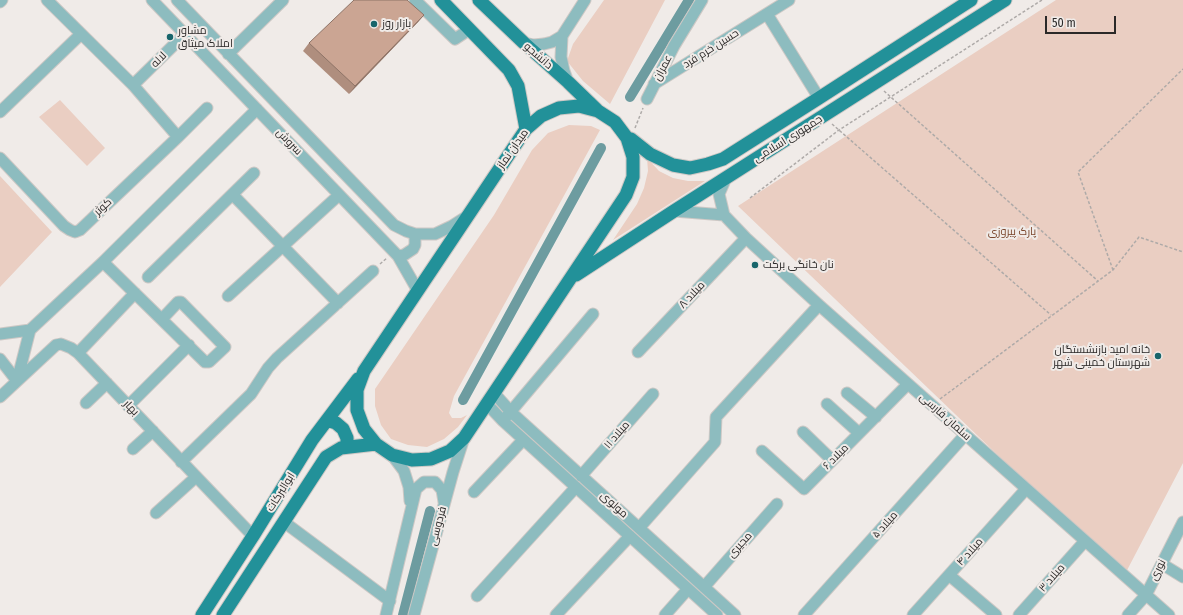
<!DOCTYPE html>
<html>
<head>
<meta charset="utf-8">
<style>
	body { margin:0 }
	#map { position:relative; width:1183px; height:615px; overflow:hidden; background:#f0ebe8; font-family:"Fira Sans Condensed",sans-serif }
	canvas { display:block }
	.scale { position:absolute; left:1045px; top:16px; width:71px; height:18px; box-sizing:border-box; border:2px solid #2b2928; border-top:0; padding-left:5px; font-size:12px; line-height:14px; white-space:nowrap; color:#2b2928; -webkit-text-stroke:3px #f0ebe8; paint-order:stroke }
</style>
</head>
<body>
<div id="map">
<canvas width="1183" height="615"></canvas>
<div class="scale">50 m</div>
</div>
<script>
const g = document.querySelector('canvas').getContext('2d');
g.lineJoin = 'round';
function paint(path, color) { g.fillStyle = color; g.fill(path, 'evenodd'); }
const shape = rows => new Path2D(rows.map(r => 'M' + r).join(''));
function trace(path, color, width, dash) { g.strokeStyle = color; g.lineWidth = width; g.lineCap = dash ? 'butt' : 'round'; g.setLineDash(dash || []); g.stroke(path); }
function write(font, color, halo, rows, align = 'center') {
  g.font = font + ' "Fira Sans Condensed",Cairo,sans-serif'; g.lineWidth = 4; g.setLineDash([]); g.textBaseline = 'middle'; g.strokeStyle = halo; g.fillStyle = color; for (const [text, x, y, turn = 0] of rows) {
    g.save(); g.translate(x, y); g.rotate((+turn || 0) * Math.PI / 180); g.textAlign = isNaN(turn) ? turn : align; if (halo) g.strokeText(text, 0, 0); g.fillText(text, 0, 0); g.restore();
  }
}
paint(shape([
	[604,0,665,0,610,104,583,81,567,61,573,44],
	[1056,0,1183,0,1183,463,1124,576,738,206],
	[60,100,105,148,87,166,39,117],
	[569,125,591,126,600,130,454,396,449,413,452,418,461,418,467,415,458,427,444,439,427,447,408,445,391,439,381,425,375,406,375,389,494,215,532,150,548,133],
	[647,158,659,171,673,178,688,181,705,181,613,240,637,204,644,188,648,171],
	[0,176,52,232,0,287]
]), '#eacec2');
trace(shape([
	[630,97,689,0],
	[463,400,601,148],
	[403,615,430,511]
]), '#6d9ca0', 10);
const minor = shape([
	[47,0,133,85,178,137],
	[152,0,398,256,418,291],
	[177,0,394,225,406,231,415,234,435,234,452,226,466,217],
	[415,0,455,39,470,29],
	[0,2,2,0],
	[767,14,819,98],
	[562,36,561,57,564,71,568,82],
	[524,43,534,45,544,44,552,42,562,36,585,0],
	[228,54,283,0],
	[654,84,789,0],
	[133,85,185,34],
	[647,99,674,46,702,0],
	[0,112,81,34],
	[0,158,64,226,70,230,75,232,80,230,178,137,207,108],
	[233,195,338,303],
	[674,211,724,215],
	[724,215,746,238,819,305,1169,615],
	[724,215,719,194,726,178],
	[398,256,404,255,413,249,415,245,415,234],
	[103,262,205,362,209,362,225,347,181,302,178,302,162,319],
	[148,277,254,173],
	[228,296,339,195],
	[0,334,30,330],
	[638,352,746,238],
	[78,353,135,293],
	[0,359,17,381],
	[17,381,30,330,103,262,257,109],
	[494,393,511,412,735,615],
	[847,393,876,417],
	[0,397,56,345,61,344,71,348,78,353,253,536],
	[86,403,107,383],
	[487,404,503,421,717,615],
	[827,404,859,433],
	[128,406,189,345],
	[507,416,593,314],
	[803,432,832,460],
	[133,449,153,431],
	[762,451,804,489,908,384],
	[392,455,404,471,409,487,410,501],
	[181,462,251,394,268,368,277,358,373,271],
	[581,476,653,394],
	[474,492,523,440],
	[156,513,196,477],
	[284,522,390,601],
	[639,528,715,442,716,417,819,305],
	[1162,564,1183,577],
	[949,575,996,615],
	[704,587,777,504],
	[477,596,576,487],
	[386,615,416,489,424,482,435,482,442,490,444,502],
	[414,615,453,472,464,438],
	[556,615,630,536],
	[665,615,688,589],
	[804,615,965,435],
	[913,615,1026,489],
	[1019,615,1085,541],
	[1128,615,1146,595,1183,522]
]);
const major = shape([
	[441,0,509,70,518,86,526,129],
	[479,0,524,43,568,82,597,110],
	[579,106,598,111,615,122,627,138,633,157,633,177,626,195,464,438,450,451,431,459,412,460,392,455,376,444,364,429,357,410,357,390,364,371,526,129,541,116,559,108,579,106],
	[627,138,631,139,650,154,673,165,690,168,708,164,723,159,819,98,971,0],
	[576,275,674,211,1005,0],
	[327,420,336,423,343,429,347,438,347,447],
	[202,615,253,536,312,440,358,379],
	[223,615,326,457,341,448,376,444]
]);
trace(minor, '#cdc8c5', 13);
trace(major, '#cdc8c5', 15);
trace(shape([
	[884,91,1098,281],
	[832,124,1051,315],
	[635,128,643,108],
	[750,198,839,130,1042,0],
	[380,264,387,258],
	[1113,270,1078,172,1183,69],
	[940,399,1113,270,1139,237,1183,252]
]), '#aeaaa8', 1.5, [3, 2]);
trace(minor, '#8dbcbf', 11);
trace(major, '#229199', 13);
paint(shape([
	[424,15,418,22,349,94,303,51,309,43]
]), '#af8e7e');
paint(shape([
	[424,15,418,22,349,94,355,86]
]), '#8e7467');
const building = shape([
	[354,0,407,0,424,15,355,86,309,43,354,0]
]);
paint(building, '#cba593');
trace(building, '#8e7467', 1);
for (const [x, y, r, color] of [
	[374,24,4,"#17656b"],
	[170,37,4,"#17656b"],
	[755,265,4,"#17656b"],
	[1158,356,4,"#17656b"]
]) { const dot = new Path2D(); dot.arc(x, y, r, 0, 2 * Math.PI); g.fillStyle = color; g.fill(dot); trace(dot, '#f0ebe8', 1.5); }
write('11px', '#2b2928', '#f0ebe8', [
	["بازار روز",382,24],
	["مشاور",178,31],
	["املاک میثاق",178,44],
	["نان خانگی برکت",763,265],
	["خانه امید بازنشستگان",1150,350,"right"],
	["شهرستان خمینی شهر",1150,363,"right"]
], 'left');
write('11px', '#2b2928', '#f0ebe8', [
	["حسین خرم فرد",711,49,-32],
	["دانشجو",538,56,41],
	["لاله",159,60,-45],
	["عمران",663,68,-62],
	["جمهوری اسلامی",788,139,-32],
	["سروش",289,142,46],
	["میدان نماز",513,149,-55],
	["کوثر",103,207,-43],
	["میلاد ۸",692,295,-47],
	["بهار",131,408,46],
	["سلمان فارسی",945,417,42],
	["میلاد ۱۱",617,435,-49],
	["میلاد ۶",836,457,-45],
	["ابوالبرکات",281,492,-58],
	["مولوی",614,505,42],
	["میلاد ۵",885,525,-48],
	["فردوسی",438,526,-75],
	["مجیری",740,545,-48],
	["میلاد ۴",970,552,-48],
	["نوری",1158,570,-63],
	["میلاد ۳",1052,578,-49]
]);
write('11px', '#7c482e', '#f0ebe8', [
	["پارک پیروزی",1012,232]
]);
</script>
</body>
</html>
